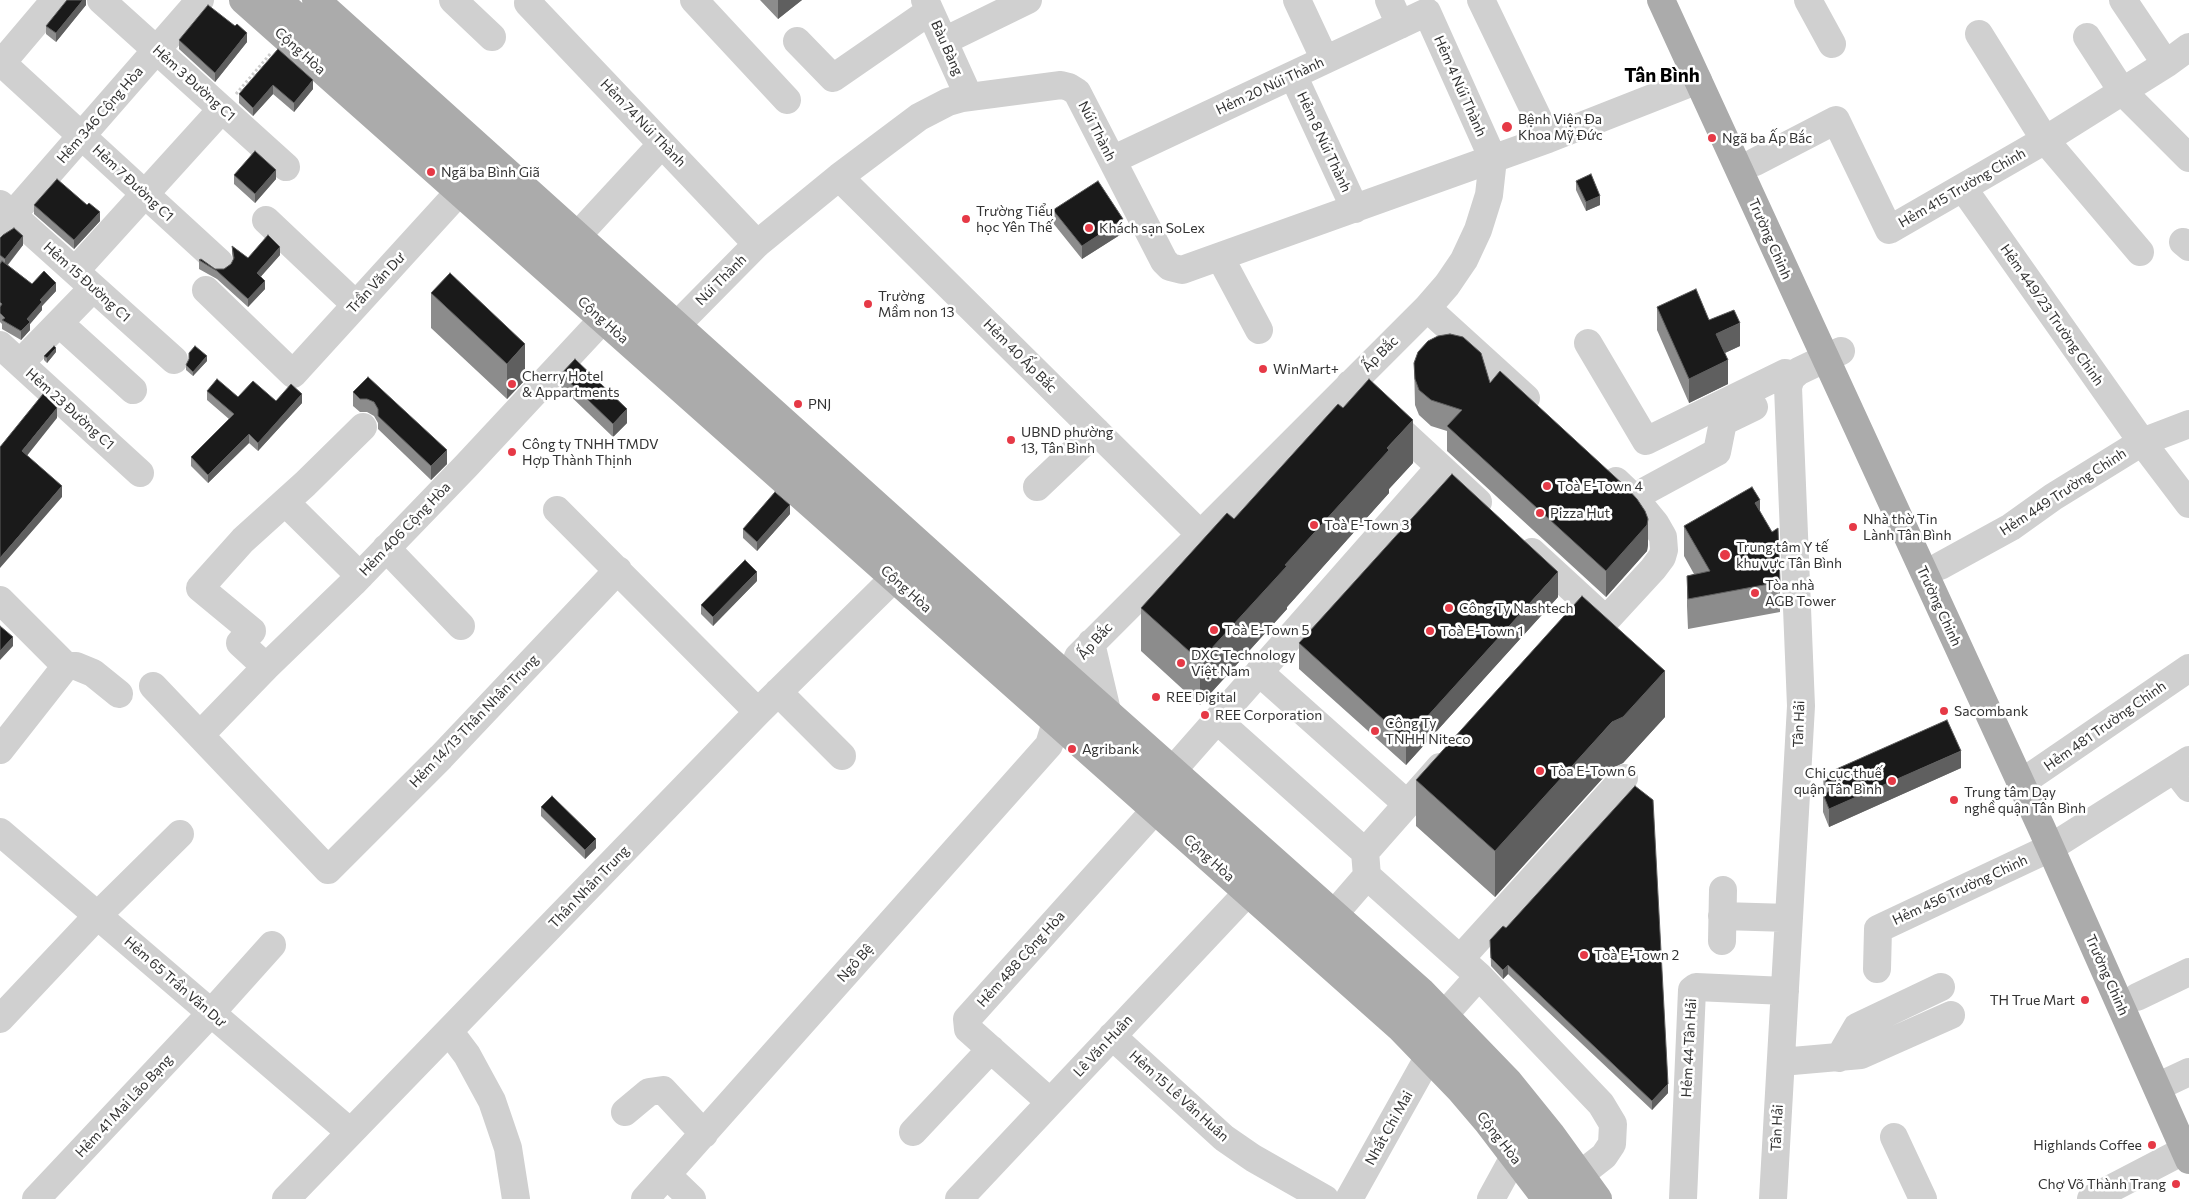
<!DOCTYPE html>
<html>
<head>
<meta charset="utf-8">
<style>
	body { margin:0 }
	canvas { display:block; background:#fff }
</style>
</head>
<body>
<canvas width="2189" height="1199"></canvas>
<script>
const g = document.querySelector('canvas').getContext('2d');
g.lineJoin = 'round';
const shape = rows => new Path2D(rows.map(r => 'M' + r).join(''));
function trace(path, color, width, dash) { g.strokeStyle = color; g.lineWidth = width; g.lineCap = dash ? 'butt' : 'round'; g.setLineDash(dash || []); g.stroke(path); }
function paint(path, color) { g.fillStyle = color; g.fill(path, 'evenodd'); }
function write(font, color, halo, rows, align = 'center') {
  g.font = font + ' Commissioner,sans-serif'; g.lineWidth = 5; g.setLineDash([]); g.textBaseline = 'middle'; g.strokeStyle = halo; g.fillStyle = color; for (const [text, x, y, turn = 0] of rows) {
    g.save(); g.translate(x, y); g.rotate((+turn || 0) * Math.PI / 180); g.textAlign = isNaN(turn) ? turn : align; if (halo) g.strokeText(text, 0, 0); g.fillText(text, 0, 0); g.restore();
  }
}
trace(shape([
	[236,94,271,53]
]), '#cdcdcd', 3, [2.5, 2.5]);
trace(shape([
	[101,0,286,167],
	[453,0,492,37],
	[694,0,787,100],
	[925,0,969,97],
	[1297,0,1325,60],
	[1389,0,1400,25],
	[1481,0,1548,139],
	[1808,0,1832,44],
	[2123,0,2166,64],
	[528,3,757,244],
	[1979,34,2045,140,2140,252],
	[2087,37,2122,91,2189,158],
	[797,41,833,78,930,11],
	[944,41,1028,0],
	[2,63,219,262],
	[0,65,55,0],
	[1293,75,1355,209],
	[1112,160,1427,12,1493,159],
	[1755,162,1836,120,1889,230,2045,140,2166,64,2189,47],
	[839,177,1200,534],
	[1963,188,2142,442,2189,504],
	[0,204,174,360],
	[266,220,356,305],
	[0,229,200,0],
	[578,235,662,144],
	[2183,242,2189,247],
	[1220,257,1259,330],
	[75,271,222,109],
	[206,290,293,374,459,192],
	[1427,308,1526,398],
	[59,323,133,390],
	[677,325,757,244,839,177,919,117,948,102,962,98,1061,85,1069,87,1077,92,1164,261,1170,267,1182,270,1548,139,1698,80],
	[1588,343,1646,441,1785,373,1794,375],
	[0,345,140,473],
	[20,363,93,288],
	[1350,384,1478,502],
	[1037,487,1096,431],
	[1647,490,1717,452,1723,422,1754,407],
	[285,502,360,576],
	[557,510,758,712],
	[386,548,461,626],
	[1532,552,1606,620,1653,569,1662,557,1664,550,1663,537,1655,523,1637,501,1616,481],
	[1940,566,2011,527,2053,497,2142,442,2189,424],
	[0,600,66,666,76,666,93,673,119,694],
	[1091,643,1107,711],
	[266,667,240,643,252,631,200,588,243,540,305,484,363,427],
	[1259,672,1407,804],
	[1070,679,1078,657,1427,308,1447,285,1464,260,1478,230,1489,195,1493,159],
	[153,686,328,870,441,757,618,570],
	[778,692,842,756],
	[1217,720,1365,852,1367,876,1479,976,1601,1104,1613,1124,1612,1144,1604,1156,1581,1174],
	[201,734,266,667,353,583,466,466,603,319],
	[0,750,66,666],
	[1173,770,1440,467],
	[2175,770,2189,788],
	[2021,783,2189,668],
	[0,832,350,1132],
	[1365,852,1440,767],
	[1334,914,1367,876],
	[1722,916,1789,918],
	[1722,941,1723,890],
	[1460,959,1624,778],
	[1877,969,1878,929,2050,848,2189,760],
	[2137,997,2189,972],
	[1445,1014,1479,976],
	[0,1019,98,915,180,834],
	[449,1031,467,1055,492,1101,508,1148,516,1199],
	[1112,1036,1224,1138,1253,1158,1325,1199],
	[1839,1058,1857,1027,1941,987],
	[1781,1062,1861,1055,1951,1015],
	[2157,1087,2189,1072],
	[1050,1102,968,1029,967,1019,1155,810],
	[625,1112,649,1092,663,1090,704,1134],
	[913,1132,991,1049],
	[1894,1137,1923,1199],
	[667,1175,692,1199],
	[36,1199,211,1013,272,945],
	[286,1199,758,712,894,578],
	[645,1199,1049,745,1056,722],
	[959,1199,1248,892],
	[1349,1199,1429,1056],
	[1491,1199,1514,1157],
	[1683,1199,1692,990,1696,987,1785,991],
	[1773,1199,1801,706,1788,387,1791,378,1799,371,1841,351],
	[2091,1199,2189,1148]
]), '#d0d0d0', 28);
trace(shape([
	[243,0,1400,1028,1459,1089,1488,1123,1546,1199],
	[278,0,1407,1007,1438,1037,1508,1115,1572,1199],
	[316,0,1051,662,1422,992,1509,1082,1551,1134,1598,1199],
	[1661,0,2042,829,2189,1160]
]), '#ababab', 28);
paint(shape([
	[86,0,86,5,56,42,46,34,46,26],
	[760,0,802,0,778,19],
	[179,40,247,42,215,82,179,49],
	[278,49,313,89,294,112,273,94,253,116,239,103,239,94],
	[234,175,276,179,255,203,234,184],
	[1576,181,1600,205,1586,211,1576,190],
	[34,205,87,205,100,221,74,249,34,214],
	[1053,210,1123,233,1082,259,1053,223],
	[0,238,23,245,8,265,32,284,56,291,42,306,42,310,30,324,30,330,21,340,2,329,2,324,0,322],
	[232,246,248,258,280,255,261,276,265,289,248,307,217,279,199,269,199,260,215,269,224,269,231,264,233,260,232,254],
	[431,293,525,380,507,399,431,328],
	[1657,307,1709,320,1740,346,1725,353,1728,384,1689,403,1657,330],
	[56,352,47,363,44,360,44,356],
	[207,361,193,376,186,370,186,365],
	[1414,363,1490,383,1648,545,1647,551,1606,597,1447,451,1447,431,1431,426,1419,415,1415,405],
	[561,374,627,423,613,437,561,387],
	[368,377,447,464,431,480,378,429,378,423,374,416,367,412,360,412,353,406,353,392],
	[207,391,238,397,302,403,258,451,249,443,208,483,191,466,191,457,229,419,207,400],
	[1413,463,1389,489,1389,493,1287,607,1287,609,1200,705,1141,651,1141,608,1234,519],
	[1760,511,1780,582,1780,612,1688,629,1687,606,1687,576,1694,574,1684,556,1684,526],
	[790,514,757,551,743,538,743,529],
	[757,581,713,626,701,614,701,605],
	[1558,597,1406,765,1299,669,1299,643],
	[1665,717,1623,763,1612,768,1495,897,1416,826,1416,780],
	[1961,768,1829,827,1823,812,1823,794,1824,794,1823,775],
	[541,807,596,848,585,859,541,816],
	[1490,940,1668,1093,1652,1110,1508,974,1503,979,1491,966]
]), '#8c8c8c');
paint(shape([
	[83,0,86,0,86,5,56,42,56,33],
	[778,0,802,0,778,19],
	[247,33,247,42,215,82,215,73],
	[313,80,313,89,294,112,294,103],
	[273,85,273,94,253,116,253,108],
	[276,170,276,179,255,203,255,194],
	[1600,196,1600,205,1586,211,1586,202],
	[100,212,100,221,74,249,74,240],
	[1123,219,1123,233,1082,259,1082,246],
	[23,236,23,245,5,268,5,259],
	[280,247,280,255,257,281,257,273],
	[265,281,265,289,248,307,248,299],
	[56,283,56,291,42,306,42,310,30,324,30,330,21,340,21,331,27,319,40,300],
	[1740,323,1740,346,1716,357,1716,334],
	[525,344,525,380,507,399,507,364],
	[56,348,56,352,47,363,47,358],
	[207,356,207,361,193,376,193,372],
	[1728,360,1728,384,1689,403,1689,379],
	[302,394,302,403,258,451,258,443],
	[57,408,57,418,22,462,22,451],
	[627,409,627,423,613,437,613,424],
	[1413,420,1413,463,1389,489,1389,493,1287,607,1287,609,1200,705,1200,661,1387,448],
	[249,434,249,443,208,483,208,475],
	[447,450,447,464,431,480,431,466],
	[62,486,62,497,0,568,0,558],
	[1760,500,1760,530,1755,503],
	[790,505,790,514,757,551,757,542],
	[1648,519,1648,545,1647,551,1606,597,1606,571],
	[757,572,757,581,713,626,713,617],
	[1558,572,1558,597,1406,765,1406,740],
	[13,637,13,646,0,660,0,651],
	[1665,671,1665,717,1623,763,1612,768,1495,897,1495,851,1612,722],
	[1961,751,1961,768,1829,827,1829,809],
	[596,839,596,848,585,859,585,850],
	[1508,965,1508,974,1503,979,1503,970],
	[1668,1084,1668,1093,1652,1110,1652,1101]
]), '#5f5f5f');
const building = shape([
	[67,0,83,0,56,33,46,26,67,0],
	[208,5,235,26,237,24,247,33,215,73,179,40,208,5],
	[278,49,313,80,294,103,273,85,253,108,239,94,278,49],
	[255,151,276,170,255,194,234,175,255,151],
	[1591,174,1600,196,1586,202,1576,181,1591,174],
	[57,179,87,205,89,203,100,212,74,240,34,205,57,179],
	[1098,181,1123,219,1082,246,1053,210,1098,181],
	[14,228,23,236,5,259,0,255,0,238,3,235,14,228],
	[268,235,280,247,257,273,265,281,248,299,217,271,199,260,201,259,215,269,224,269,231,264,234,258,232,246,248,258,268,235],
	[2,261,32,284,44,271,56,283,40,300,42,302,27,319,30,322,21,331,2,320,5,318,0,313,0,307,2,304,0,302,0,264,2,261],
	[450,273,525,344,507,364,431,293,450,273],
	[1696,289,1709,320,1734,310,1740,323,1716,334,1728,360,1689,379,1657,307,1696,289],
	[1450,334,1463,337,1481,353,1490,383,1500,371,1626,487,1637,499,1645,511,1648,519,1647,525,1606,571,1447,426,1462,410,1431,400,1419,390,1415,379,1414,363,1418,352,1428,341,1438,336,1450,334],
	[54,346,56,348,47,358,44,356,54,346],
	[195,346,207,356,193,372,186,365,189,359,189,353,195,346],
	[575,359,627,409,613,424,561,374,575,359],
	[368,377,447,450,431,466,378,416,378,409,374,402,367,399,360,399,353,392,368,377],
	[217,379,238,397,253,381,276,401,291,384,302,394,258,443,249,434,208,475,191,457,234,414,207,391,217,379],
	[1369,379,1413,420,1387,448,1389,450,1285,565,1287,566,1200,661,1141,608,1227,513,1234,519,1338,404,1343,408,1369,379],
	[43,394,57,408,22,451,62,486,0,558,0,447,43,394],
	[1452,474,1558,572,1406,740,1299,643,1452,474],
	[1752,487,1760,500,1755,503,1772,532,1778,528,1780,582,1688,599,1687,576,1710,571,1684,526,1752,487],
	[775,492,790,505,757,542,743,529,775,492],
	[745,560,757,572,713,617,701,605,745,560],
	[1582,596,1665,671,1623,717,1612,722,1495,851,1416,780,1582,596],
	[0,626,13,637,0,651,0,626],
	[1947,720,1961,751,1829,809,1823,794,1830,791,1823,775,1947,720],
	[1635,786,1653,800,1668,1084,1652,1101,1508,965,1503,970,1491,958,1490,940,1503,926,1506,928,1635,786],
	[552,796,596,839,585,850,541,807,552,796]
]);
paint(building, '#1a1a1a');
trace(building, '#5f5f5f', 1);
for (const [x, y, r, color] of [
	[1507,127,6,"#e63946"],
	[1712,138,5,"#e63946"],
	[431,172,5,"#e63946"],
	[966,219,5,"#e63946"],
	[1089,228,5,"#e63946"],
	[868,304,5,"#e63946"],
	[1263,369,5,"#e63946"],
	[512,384,5,"#e63946"],
	[798,404,5,"#e63946"],
	[1011,440,5,"#e63946"],
	[512,452,5,"#e63946"],
	[1547,486,5,"#e63946"],
	[1540,513,5,"#e63946"],
	[1314,525,5,"#e63946"],
	[1853,527,5,"#e63946"],
	[1725,555,6,"#e63946"],
	[1755,593,5,"#e63946"],
	[1449,608,5,"#e63946"],
	[1214,630,5,"#e63946"],
	[1430,631,5,"#e63946"],
	[1181,663,5,"#e63946"],
	[1156,697,5,"#e63946"],
	[1944,711,5,"#e63946"],
	[1205,715,5,"#e63946"],
	[1375,731,5,"#e63946"],
	[1072,749,5,"#e63946"],
	[1540,771,5,"#e63946"],
	[1892,781,5,"#e63946"],
	[1954,800,5,"#e63946"],
	[1584,955,5,"#e63946"],
	[2085,1000,5,"#e63946"],
	[2152,1145,5,"#e63946"],
	[2176,1184,5,"#e63946"]
]) { const dot = new Path2D(); dot.arc(x, y, r, 0, 2 * Math.PI); g.fillStyle = color; g.fill(dot); trace(dot, '#fff', 2); }
write('14px', '#333', '#fff', [
	["Bàu Bàng",947,48,66],
	["Cộng Hòa",300,51,42],
	["Hẻm 3 Đường C1",194,83,42],
	["Hẻm 20 Núi Thành",1270,86,-25],
	["Hẻm 4 Núi Thành",1460,86,66],
	["Hẻm 346 Cộng Hòa",100,115,-49],
	["Hẻm 74 Núi Thành",643,123,46],
	["Núi Thành",1097,131,63],
	["Hẻm 8 Núi Thành",1324,142,65],
	["Hẻm 7 Đường C1",133,183,43],
	["Hẻm 415 Trường Chinh",1962,188,-30],
	["Trường Chinh",1770,239,66],
	["Núi Thành",721,280,-45],
	["Hẻm 15 Đường C1",87,282,42],
	["Trần Văn Dư",376,283,-47],
	["Hẻm 449/23 Trường Chinh",2052,315,55],
	["Cộng Hòa",603,320,42],
	["Ấp Bắc",1380,354,-45],
	["Hẻm 40 Ấp Bắc",1020,356,45],
	["Hẻm 23 Đường C1",70,409,42],
	["Hẻm 449 Trường Chinh",2063,492,-33],
	["Hẻm 406 Cộng Hòa",405,529,-46],
	["Cộng Hòa",906,589,42],
	["Trường Chinh",1939,606,65],
	["Ấp Bắc",1095,641,-48],
	["Hẻm 14/13 Thân Nhân Trung",474,721,-46],
	["Tân Hải",1799,724,-88],
	["Hẻm 481 Trường Chinh",2105,726,-35],
	["Cộng Hòa",1209,858,42],
	["Thân Nhân Trung",589,887,-46],
	["Hẻm 456 Trường Chinh",1960,890,-25],
	["Hẻm 488 Cộng Hòa",1021,959,-48],
	["Ngô Bệ",855,963,-48],
	["Trường Chinh",2107,975,66],
	["Hẻm 65 Trần Văn Dư",175,982,41],
	["Lê Văn Huân",1103,1046,-47],
	["Hẻm 44 Tân Hải",1689,1048,-87],
	["Hẻm 15 Lê Văn Huân",1179,1096,42],
	["Hẻm 41 Mai Lão Bạng",124,1106,-47],
	["Nhất Chi Mai",1389,1128,-61],
	["Tân Hải",1777,1128,-87],
	["Cộng Hòa",1499,1138,52]
]);
write('14px', '#333', '#fff', [
	["Bệnh Viện Đa",1518,119],
	["Khoa Mỹ Đức",1518,135],
	["Ngã ba Ấp Bắc",1722,138],
	["Ngã ba Bình Giã",441,172],
	["Trường Tiểu",976,211],
	["học Yên Thế",976,227],
	["Khách sạn SoLex",1099,228],
	["Trường",878,296],
	["Mầm non 13",878,312],
	["WinMart+",1273,369],
	["Cherry Hotel",522,376],
	["& Appartments",522,392],
	["PNJ",808,404],
	["UBND phường",1021,432],
	["13, Tân Bình",1021,448],
	["Công ty TNHH TMDV",522,444],
	["Hợp Thành Thịnh",522,460],
	["Toà E-Town 4",1557,486],
	["Pizza Hut",1550,513],
	["Nhà thờ Tin",1863,519],
	["Lành Tân Bình",1863,535],
	["Toà E-Town 3",1324,525],
	["Trung tâm Y tế",1736,547],
	["khu vực Tân Bình",1736,563],
	["Tòa nhà",1765,585],
	["AGB Tower",1765,601],
	["Công Ty Nashtech",1459,608],
	["Toà E-Town 5",1224,630],
	["Toà E-Town 1",1440,631],
	["DXC Technology",1191,655],
	["Việt Nam",1191,671],
	["REE Digital",1166,697],
	["Sacombank",1954,711],
	["REE Corporation",1215,715],
	["Công Ty",1385,723],
	["TNHH Niteco",1385,739],
	["Agribank",1082,749],
	["Tòa E-Town 6",1550,771],
	["Chi cục thuế",1882,773,"right"],
	["quận Tân Bình",1882,789,"right"],
	["Trung tâm Dạy",1964,792],
	["nghề quận Tân Bình",1964,808],
	["Toà E-Town 2",1594,955],
	["TH True Mart",2075,1000,"right"],
	["Highlands Coffee",2142,1145,"right"],
	["Chợ Võ Thành Trang",2166,1184,"right"]
], 'left');
write('bold 19px', '#000', '#fff', [
	["Tân Bình",1662,76]
]);
</script>
</body>
</html>
